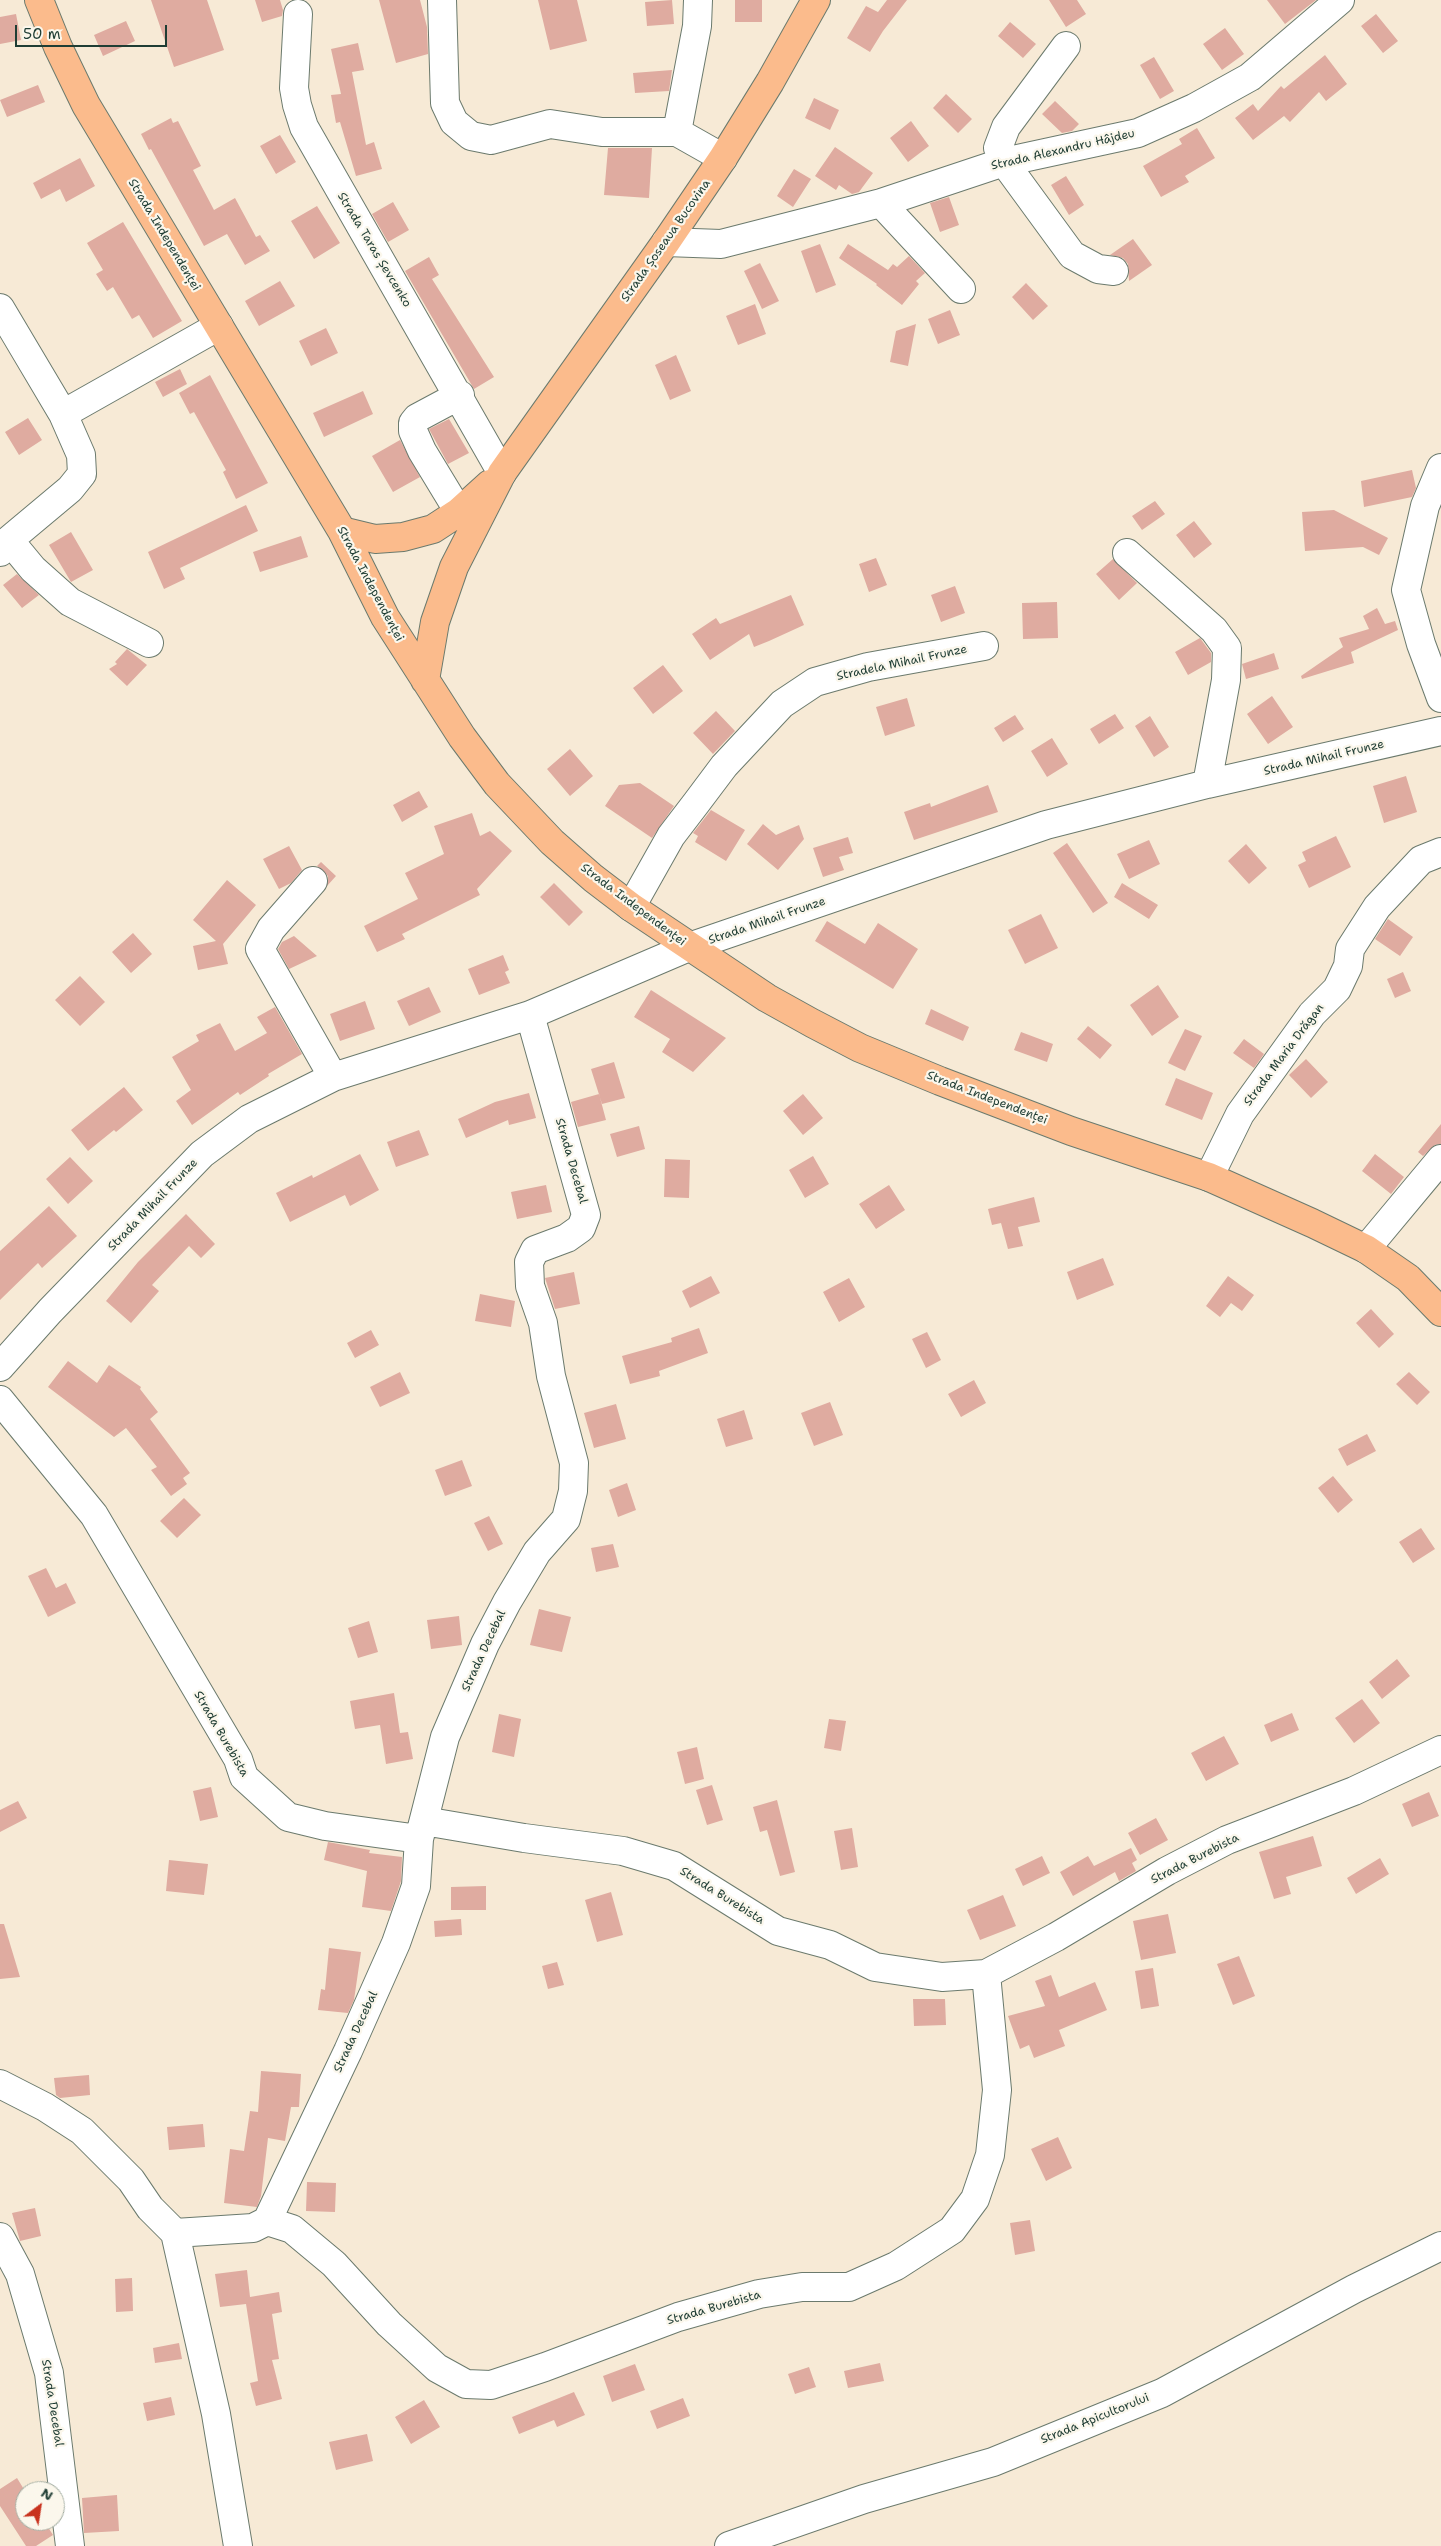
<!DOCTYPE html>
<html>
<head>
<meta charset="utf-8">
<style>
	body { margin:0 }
	#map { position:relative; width:1441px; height:2546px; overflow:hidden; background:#f7ead6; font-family:"Shantell Sans",sans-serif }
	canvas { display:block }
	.north { position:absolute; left:15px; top:2481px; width:50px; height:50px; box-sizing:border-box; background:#fbf7ec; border:1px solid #a3ada2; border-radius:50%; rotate:31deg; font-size:14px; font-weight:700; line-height:20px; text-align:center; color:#1f3d34 }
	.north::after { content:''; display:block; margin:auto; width:18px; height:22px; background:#c8321e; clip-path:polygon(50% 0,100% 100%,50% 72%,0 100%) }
	.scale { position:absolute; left:15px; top:25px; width:152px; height:22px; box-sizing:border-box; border:2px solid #1f3d34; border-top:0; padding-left:6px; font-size:15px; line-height:18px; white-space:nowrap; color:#1f3d34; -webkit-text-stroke:4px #fbf7ec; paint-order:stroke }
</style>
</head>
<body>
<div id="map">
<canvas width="1441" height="2546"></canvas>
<div class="north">N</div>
<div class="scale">50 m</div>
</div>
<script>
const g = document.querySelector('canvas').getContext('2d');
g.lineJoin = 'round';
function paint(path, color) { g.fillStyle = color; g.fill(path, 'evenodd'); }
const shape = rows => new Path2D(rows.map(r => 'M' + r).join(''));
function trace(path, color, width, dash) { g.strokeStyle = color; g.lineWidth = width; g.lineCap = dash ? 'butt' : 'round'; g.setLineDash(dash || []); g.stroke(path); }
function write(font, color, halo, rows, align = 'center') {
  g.font = font + ' "Shantell Sans",sans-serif'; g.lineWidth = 4.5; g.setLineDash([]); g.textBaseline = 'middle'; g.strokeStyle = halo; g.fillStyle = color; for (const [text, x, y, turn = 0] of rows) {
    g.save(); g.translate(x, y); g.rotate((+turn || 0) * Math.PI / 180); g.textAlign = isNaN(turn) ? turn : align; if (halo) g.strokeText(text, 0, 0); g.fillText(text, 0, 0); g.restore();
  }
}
paint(shape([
	[151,0,207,0,224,50,174,67],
	[255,0,280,0,283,10,282,16,262,22],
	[379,0,420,0,427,27,428,54,396,63],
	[538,0,577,0,587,41,550,50],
	[672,0,674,24,647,26,645,2],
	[735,0,762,0,762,22,735,22],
	[887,0,907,0,883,31,870,52,847,38,866,6,878,12],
	[1049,0,1077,0,1086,14,1066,27],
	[1267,0,1316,0,1285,24],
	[16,14,21,40,0,44,0,17],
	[1376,14,1398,41,1383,53,1361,26],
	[126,21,135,41,103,56,94,35],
	[1010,22,1036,44,1023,58,998,36],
	[1225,28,1244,54,1222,70,1203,44],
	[358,43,364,70,352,72,366,145,374,142,382,169,356,176,340,122,336,123,331,95,341,94,331,49],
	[1325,55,1347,84,1326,101,1319,92,1290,122,1284,116,1253,140,1235,118,1253,104,1258,111,1281,86,1284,89],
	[1154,57,1174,91,1160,99,1140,65],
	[672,70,669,91,635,93,633,73],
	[38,85,45,102,7,117,0,100],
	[946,94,972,119,958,133,933,108],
	[814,98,839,110,830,130,805,118],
	[1055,101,1079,124,1072,131,1062,133,1042,114],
	[171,118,173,123,178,121,201,166,193,170,214,210,235,198,256,237,260,235,270,251,245,265,227,234,204,246,151,149,149,150,141,134],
	[911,121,929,146,908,162,890,138],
	[1197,128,1215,158,1185,176,1189,182,1161,197,1143,166,1182,144,1179,139],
	[280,135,296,162,276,174,260,146],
	[835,147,873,173,859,192,852,194,839,185,836,190,815,176],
	[608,148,652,148,649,198,604,195],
	[80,158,95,186,66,202,60,189,41,199,33,183],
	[794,169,811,179,793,207,777,196],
	[1066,176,1084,205,1069,215,1051,185],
	[949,197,959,225,940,232,930,203],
	[393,202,409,230,388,242,372,214],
	[317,206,340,243,314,259,291,221],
	[123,222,182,321,153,338,139,315,132,319,113,287,107,291,96,274,103,270,87,243],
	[1133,239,1152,265,1129,281,1128,264,1123,258,1110,255],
	[820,244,836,285,816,293,801,251],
	[848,244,888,270,893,264,897,267,909,256,925,273,916,281,919,284,902,305,876,285,877,284,839,258],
	[429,257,439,275,432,279,494,377,474,389,405,271],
	[760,263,779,301,762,309,744,271],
	[280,281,295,306,259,326,245,301],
	[1026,283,1048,306,1033,320,1012,297],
	[755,304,766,334,738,345,726,316],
	[950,310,960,335,938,344,928,319],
	[916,324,908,366,890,362,896,331],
	[326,328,338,353,311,366,299,341],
	[676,355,691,391,670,400,655,365],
	[180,369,187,384,163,397,155,382],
	[210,375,268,483,236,499,223,472,226,470,194,412,190,414,179,393],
	[363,391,373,414,324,437,313,413],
	[28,418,42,440,19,455,5,432],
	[449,419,469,453,448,464,429,429],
	[400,440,420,477,393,492,372,456],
	[1412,470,1416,488,1412,497,1364,507,1361,481],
	[1155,501,1165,514,1142,530,1132,516],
	[246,505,258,531,180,568,185,579,164,589,148,552],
	[1334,510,1388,538,1379,555,1363,547,1305,551,1302,512],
	[1194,521,1212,544,1194,558,1176,535],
	[71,532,93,570,71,582,49,545],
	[301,536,308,557,260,572,253,552],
	[876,558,887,585,869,592,859,564],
	[1113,559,1137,583,1119,600,1096,574],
	[17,574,39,595,22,608,3,585],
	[955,586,965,613,941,622,931,595],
	[791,595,804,625,769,641,754,647,749,634,710,660,692,634,716,618,720,624],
	[1057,602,1058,638,1023,639,1022,603],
	[1377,608,1385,624,1395,621,1398,630,1351,652,1354,663,1302,679,1301,676,1343,647,1339,638,1369,629,1363,616],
	[1200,638,1211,653,1211,662,1188,675,1175,652],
	[127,649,147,665,127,686,109,669,117,664,115,662],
	[1274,653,1279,669,1246,679,1242,664],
	[663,665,683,691,653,714,633,688],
	[1272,696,1293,727,1268,744,1247,714],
	[907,698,915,726,885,736,876,707],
	[716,711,735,731,713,754,693,733],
	[1115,714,1124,728,1099,744,1090,729],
	[1015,715,1024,729,1003,742,994,728],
	[1150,716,1169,747,1154,757,1135,726],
	[1052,738,1068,764,1047,777,1031,751],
	[570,749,593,776,570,796,547,769],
	[1406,776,1417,812,1384,823,1373,786],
	[640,783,674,806,652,838,605,806,619,785],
	[988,785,998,812,914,840,904,812,930,803,931,807],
	[419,791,428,807,402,822,393,805],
	[711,810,745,830,726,861,695,842,698,836,693,833],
	[472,813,480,836,490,831,512,851,477,889,480,895,402,934,405,939,377,952,364,926,418,899,405,873,444,854,434,826],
	[763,824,776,835,799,825,804,839,778,870,747,844],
	[1336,836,1351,867,1309,888,1298,865,1306,861,1302,852],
	[848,837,853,853,839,857,844,870,823,877,813,848],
	[1149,840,1160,864,1129,879,1117,854],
	[1067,843,1108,903,1093,913,1053,853],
	[1246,844,1267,868,1249,884,1228,861],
	[289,846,302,870,291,883,279,889,263,859],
	[321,862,336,876,327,886,328,876,317,866],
	[227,880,256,905,223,944,228,964,198,970,193,946,216,941,193,920],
	[554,883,583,912,569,926,540,897],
	[1122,883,1158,905,1149,919,1114,897],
	[1041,914,1058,948,1025,964,1008,930],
	[1388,919,1413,937,1400,956,1375,939],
	[827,921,865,944,878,923,918,949,893,989,815,941],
	[133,933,152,954,131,973,112,952],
	[294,936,317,956,289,969,278,949,282,942],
	[503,955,509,970,505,972,510,983,479,995,468,969],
	[1403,972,1411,991,1395,998,1387,979],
	[80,976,105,1002,80,1026,55,1000],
	[1158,985,1179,1017,1152,1036,1130,1005],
	[429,987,441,1012,409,1026,397,1001],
	[651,990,726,1038,693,1072,662,1052,670,1039,634,1017],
	[365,1001,375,1029,340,1041,330,1014],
	[275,1007,302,1054,268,1074,269,1076,240,1095,238,1092,192,1125,176,1101,191,1090,172,1057,199,1041,196,1035,220,1023,235,1051,267,1033,257,1017],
	[931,1009,969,1027,963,1041,925,1024],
	[1088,1026,1112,1045,1100,1059,1077,1039],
	[1185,1029,1202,1036,1185,1071,1168,1063],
	[1021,1032,1053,1044,1047,1062,1014,1050],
	[1244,1039,1264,1054,1254,1068,1233,1053],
	[1306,1059,1328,1082,1311,1098,1289,1075],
	[614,1062,625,1098,602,1104,591,1069],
	[1176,1078,1213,1093,1202,1120,1165,1105],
	[124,1087,143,1110,116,1132,114,1130,88,1151,71,1130],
	[529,1093,536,1118,509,1125,508,1120,466,1138,458,1119,495,1102],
	[599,1094,606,1120,578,1127,571,1102],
	[803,1094,823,1118,803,1135,783,1111],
	[1441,1124,1441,1144,1435,1145,1423,1156,1418,1152],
	[639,1126,645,1149,617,1157,610,1134],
	[419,1130,429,1155,396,1167,387,1142],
	[360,1154,379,1190,350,1206,345,1195,290,1222,276,1193,312,1175,313,1178],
	[1375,1154,1404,1177,1391,1194,1362,1171],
	[813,1156,829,1184,805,1198,789,1170],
	[70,1157,93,1181,68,1204,46,1179],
	[665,1159,690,1160,689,1198,664,1197],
	[546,1185,552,1212,517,1219,511,1192],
	[889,1185,905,1210,876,1229,859,1204],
	[1034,1197,1040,1222,1018,1227,1023,1246,1008,1249,1001,1223,992,1225,988,1209],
	[49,1206,77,1236,42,1268,38,1263,0,1300,0,1251],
	[186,1214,215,1244,201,1258,189,1246,152,1285,159,1291,131,1323,106,1301,138,1262],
	[1103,1258,1114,1285,1077,1300,1067,1272],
	[574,1272,580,1304,555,1309,545,1278],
	[711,1276,720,1293,690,1308,682,1291],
	[1228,1276,1254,1295,1242,1311,1231,1303,1220,1317,1206,1306],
	[849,1278,865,1307,839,1322,823,1292],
	[480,1294,515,1301,511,1327,475,1321],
	[1371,1309,1394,1334,1379,1348,1356,1323],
	[699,1328,708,1353,659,1371,660,1376,630,1384,622,1356,672,1342,671,1338],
	[371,1330,379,1345,355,1358,347,1343],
	[927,1332,941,1360,926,1368,912,1339],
	[68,1361,97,1383,109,1365,141,1387,140,1389,158,1412,150,1419,190,1473,183,1478,187,1484,171,1496,151,1470,157,1467,126,1428,114,1437,48,1387],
	[400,1372,410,1393,380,1407,370,1387],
	[1409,1372,1430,1392,1417,1405,1396,1384],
	[974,1380,986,1403,961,1417,948,1394],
	[830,1402,843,1435,814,1446,801,1413],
	[616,1404,626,1439,594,1448,584,1413],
	[744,1410,753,1439,726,1447,717,1419],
	[1367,1434,1376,1451,1347,1466,1338,1449],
	[462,1460,472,1486,445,1496,435,1470],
	[1333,1476,1353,1500,1338,1513,1318,1488],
	[627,1483,636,1510,618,1517,609,1490],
	[184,1498,201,1515,177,1538,160,1521],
	[489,1516,503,1544,488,1551,474,1523],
	[1421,1528,1435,1549,1413,1563,1399,1542],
	[613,1544,619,1567,596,1572,591,1548],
	[46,1568,56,1588,66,1583,76,1603,48,1617,28,1576],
	[539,1609,571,1617,562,1652,530,1645],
	[459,1616,462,1645,431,1649,427,1620],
	[369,1621,378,1652,358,1658,348,1628],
	[1397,1659,1410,1676,1382,1699,1369,1682],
	[394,1693,400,1733,408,1732,413,1759,386,1764,380,1725,355,1729,350,1701],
	[1362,1699,1380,1723,1354,1743,1335,1718],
	[1292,1713,1299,1730,1271,1742,1264,1725],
	[499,1714,521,1719,514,1757,492,1752],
	[829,1719,846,1721,841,1751,824,1748],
	[1224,1736,1239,1764,1206,1781,1191,1753],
	[697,1747,704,1779,685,1784,677,1752],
	[712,1785,723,1820,707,1825,696,1790],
	[211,1787,218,1817,200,1821,193,1791],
	[1429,1792,1439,1816,1412,1827,1402,1804],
	[777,1800,795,1872,780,1876,767,1830,760,1832,753,1807],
	[18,1801,27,1818,0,1832,0,1810],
	[1156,1818,1168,1840,1140,1855,1128,1833],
	[852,1828,858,1867,841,1870,834,1831],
	[1313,1836,1322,1866,1286,1877,1291,1894,1274,1899,1259,1852],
	[328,1842,370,1850,369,1853,402,1857,401,1881,391,1911,362,1907,367,1871,324,1860],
	[1131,1848,1137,1860,1132,1863,1136,1871,1119,1881,1115,1872,1073,1896,1060,1872,1088,1856,1094,1866],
	[1042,1856,1050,1873,1023,1886,1015,1869],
	[1380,1858,1389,1874,1356,1894,1347,1878],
	[169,1860,208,1864,204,1895,166,1891],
	[486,1886,486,1910,451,1910,451,1887],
	[611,1892,623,1935,597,1942,585,1900],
	[1003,1895,1016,1926,980,1940,967,1910],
	[1168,1914,1176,1953,1141,1960,1133,1921],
	[461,1919,462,1935,435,1937,434,1921],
	[0,1924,4,1924,20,1977,0,1979],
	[329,1948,361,1952,354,2000,348,2013,318,2010,321,1989,325,1990],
	[1239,1956,1255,1996,1233,2005,1217,1964],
	[557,1962,564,1985,548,1989,542,1966],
	[1153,1968,1159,2006,1141,2009,1135,1971],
	[1051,1975,1059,1997,1095,1982,1107,2010,1059,2030,1065,2046,1034,2058,1029,2045,1020,2049,1008,2016,1045,2006,1035,1981],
	[913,1999,945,1999,946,2025,914,2026],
	[261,2071,301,2074,299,2107,291,2107,285,2141,268,2138,261,2196,257,2207,224,2203,230,2149,244,2151,250,2111,258,2112],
	[89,2075,90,2095,60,2098,56,2095,54,2078],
	[203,2124,205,2147,169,2150,167,2127],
	[1058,2137,1072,2168,1046,2181,1031,2149],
	[307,2182,336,2183,335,2212,306,2211],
	[35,2208,41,2236,20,2241,12,2213],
	[1030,2220,1035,2251,1015,2255,1010,2223],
	[247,2270,250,2297,279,2292,282,2312,272,2314,279,2359,272,2360,282,2399,256,2406,250,2383,258,2381,246,2304,220,2307,215,2274],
	[132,2278,133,2311,116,2312,115,2279],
	[179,2343,182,2359,155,2363,153,2348],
	[880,2363,884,2381,848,2388,844,2371],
	[635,2364,645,2390,612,2402,603,2376],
	[809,2367,816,2387,795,2394,788,2374],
	[574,2392,585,2415,557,2427,554,2420,519,2434,512,2417],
	[171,2397,175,2415,147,2421,143,2403],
	[683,2398,690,2416,657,2429,650,2411],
	[424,2400,440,2427,411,2444,395,2417],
	[367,2434,373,2461,336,2470,329,2442],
	[17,2478,25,2491,25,2521,44,2521,53,2535,36,2546,26,2546,0,2506,0,2489],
	[117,2495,119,2531,84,2533,82,2498]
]), '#dfaba0');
const minor = shape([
	[442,0,445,103,454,122,471,136,491,140,550,124,602,132,677,132],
	[698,0,697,26,677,132,723,158],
	[298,14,294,88,297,105,304,127,502,473],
	[1066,46,1006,127,998,148,1004,162,1072,255,1098,269,1114,271],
	[881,203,961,289],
	[666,242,721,244,881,203,1004,162,1138,133,1194,108,1250,77,1340,0],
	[0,308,63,414,81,455,82,474,70,489,9,540,0,552],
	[63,414,219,326],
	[1441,468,1425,506,1406,590,1421,644,1441,698],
	[459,512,422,451,413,431,413,423,417,418,460,395],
	[9,540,33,569,70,602,149,643],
	[1127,553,1214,630,1227,648,1226,680,1207,784],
	[313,881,271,929,260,949,333,1077],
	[631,907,671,836,697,802,724,766,782,704,815,682,868,667,984,646],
	[1209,1177,1240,1114,1312,1014,1337,989,1348,966,1350,949,1377,907,1421,860,1441,852],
	[1366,1249,1441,1159],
	[0,1367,50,1311,202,1154,249,1119,333,1077,530,1015,689,947,1046,825,1207,784,1441,731],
	[0,1400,94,1515,238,1759,244,1777,288,1817,325,1826,419,1839],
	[986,1974,1056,1937,1167,1871,1227,1840,1354,1791,1441,1750],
	[0,2084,45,2107,82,2131,131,2180,150,2208,175,2233],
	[267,2221,292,2229,334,2264,389,2324,437,2368,466,2384,491,2385,545,2367,678,2317,759,2294,802,2287,849,2287,896,2266,952,2230,975,2199,990,2155,997,2090,986,1974,942,1977,875,1967,830,1945,778,1931,674,1866,623,1851,524,1838,424,1821],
	[0,2237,20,2274,49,2373,70,2546],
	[238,2546,216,2414,175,2233,253,2228,267,2221,348,2051,396,1943,416,1886,419,1839,445,1737,485,1644,507,1602,537,1552,566,1519,573,1491,574,1463,551,1376,543,1323,530,1286,529,1262,535,1250,567,1238,581,1228,586,1215,530,1015],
	[729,2546,864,2499,993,2462,1162,2393,1354,2289,1441,2246]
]);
const major = shape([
	[39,0,58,47,86,105,342,531,385,617,462,737,497,784,552,842,593,878,631,907,767,998,812,1023,860,1048,940,1081,1071,1131,1209,1177,1312,1223,1366,1249,1408,1278,1441,1312],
	[342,531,375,539,403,537,433,529,459,512,490,484],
	[425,680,435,622,454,567,502,473,666,242,723,158,770,82,816,0]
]);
trace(minor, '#6b7a6d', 30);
trace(major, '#6b7a6d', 30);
trace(minor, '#fff', 28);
trace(major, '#fbbb8c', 28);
write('12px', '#1f3d34', '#fbf7ec', [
	["Strada Alexandru Hâjdeu",1063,150,-13],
	["Strada Independenței",164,235,59],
	["Strada Șoseaua Bucovina",666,241,-55],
	["Strada Taras Șevcenko",374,250,59],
	["Strada Independenței",370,584,62],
	["Stradela Mihail Frunze",902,663,-12],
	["Strada Mihail Frunze",1324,758,-13],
	["Strada Independenței",633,905,37],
	["Strada Mihail Frunze",767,921,-19],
	["Strada Maria Drăgan",1284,1055,-53],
	["Strada Independenței",987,1098,21],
	["Strada Decebal",571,1161,74],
	["Strada Mihail Frunze",153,1205,-46],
	["Strada Decebal",484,1651,-65],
	["Strada Burebista",221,1734,60],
	["Strada Burebista",1195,1859,-27],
	["Strada Burebista",722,1896,32],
	["Strada Decebal",356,2032,-65],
	["Strada Burebista",714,2308,-16],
	["Strada Decebal",52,2403,81],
	["Strada Apicultorului",1095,2419,-22]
]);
</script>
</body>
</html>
